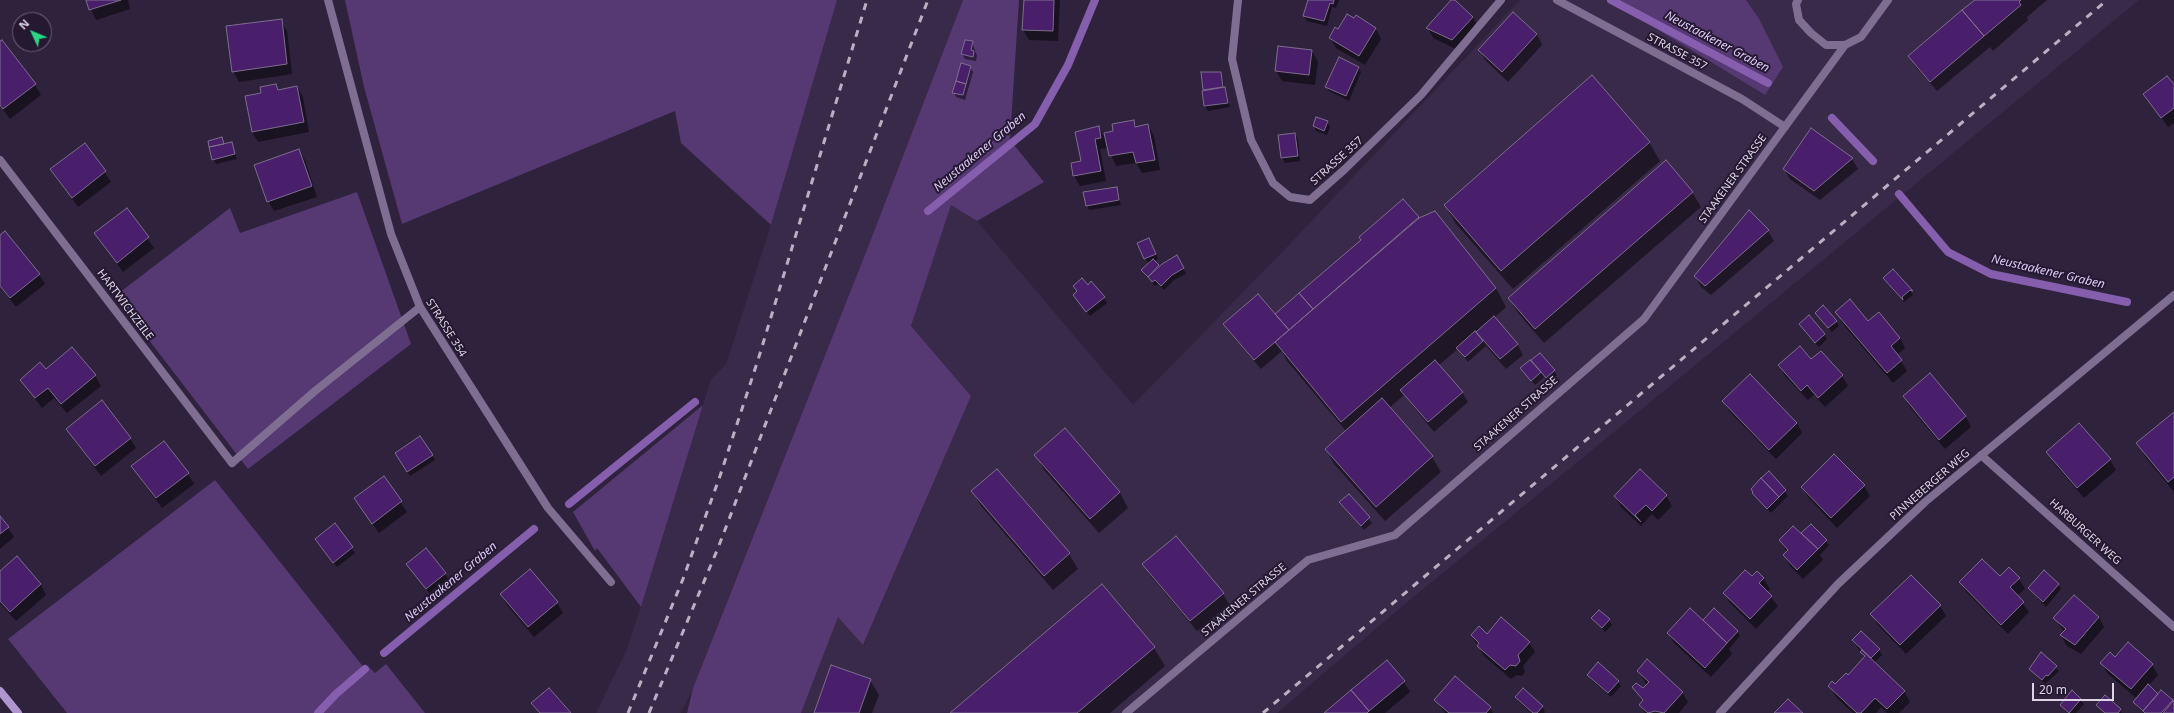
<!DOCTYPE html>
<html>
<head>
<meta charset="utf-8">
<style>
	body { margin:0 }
	#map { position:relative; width:2174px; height:713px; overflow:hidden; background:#2f223c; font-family:"Noto Sans",sans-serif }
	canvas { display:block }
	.north { position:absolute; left:12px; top:12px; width:40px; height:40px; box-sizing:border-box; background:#251932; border:1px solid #6f647a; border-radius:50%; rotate:314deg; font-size:11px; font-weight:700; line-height:16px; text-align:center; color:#ddd5e6 }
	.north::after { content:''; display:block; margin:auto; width:14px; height:18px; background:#29d885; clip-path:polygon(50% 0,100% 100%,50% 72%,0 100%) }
	.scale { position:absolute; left:2032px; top:683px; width:82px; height:18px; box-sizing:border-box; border:2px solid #ddd5e6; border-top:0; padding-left:5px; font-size:12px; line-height:14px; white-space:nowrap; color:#ddd5e6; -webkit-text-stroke:3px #251932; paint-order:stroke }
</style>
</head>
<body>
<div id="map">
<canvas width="2174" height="713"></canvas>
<div class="north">N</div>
<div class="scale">20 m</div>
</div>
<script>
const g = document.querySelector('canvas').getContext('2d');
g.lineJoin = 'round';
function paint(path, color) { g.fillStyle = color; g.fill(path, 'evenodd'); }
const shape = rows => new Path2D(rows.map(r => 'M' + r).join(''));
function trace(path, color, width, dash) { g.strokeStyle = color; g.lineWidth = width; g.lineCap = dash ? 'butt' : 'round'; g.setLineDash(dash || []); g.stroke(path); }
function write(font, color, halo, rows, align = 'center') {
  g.font = font + ' "Noto Sans",sans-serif'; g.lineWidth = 4; g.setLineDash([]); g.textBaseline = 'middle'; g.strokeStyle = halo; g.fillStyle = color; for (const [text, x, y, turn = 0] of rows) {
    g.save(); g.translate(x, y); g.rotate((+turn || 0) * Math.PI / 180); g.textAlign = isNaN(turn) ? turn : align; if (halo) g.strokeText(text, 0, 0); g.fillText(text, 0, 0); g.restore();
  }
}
paint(shape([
	[837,0,963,0,868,247,693,688,681,713,596,713,627,649,641,607,711,379,726,364,771,225],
	[1520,0,1609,0,1765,95,1758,17,1746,0,2139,0,1399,609,1277,713,801,713,838,616,864,644,971,396,911,326,951,204,977,221,1133,405,1288,246]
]), '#3a2a4a');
paint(shape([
	[345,0,837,0,771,225,681,143,675,111,402,224,364,87],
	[963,0,1019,0,1010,140,1044,182,977,221,951,205,911,326,971,396,863,645,838,617,801,713,687,713,693,688,868,247],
	[1609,0,1746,0,1758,17,1783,67,1765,95],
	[357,192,411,344,248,469,115,296,230,208,240,233],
	[703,405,641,607,597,548,595,551,573,512],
	[215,480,365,669,368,666,375,673,386,664,425,713,67,713,8,639]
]), '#563873');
paint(shape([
	[87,0,128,0,130,9,96,20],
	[1025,0,1060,0,1058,41,1029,40,1023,30],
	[1309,0,1339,0,1336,8,1332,7,1327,26,1307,21,1304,16],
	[1452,0,1473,17,1478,27,1458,50,1433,38,1428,28],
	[1976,0,2047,0,2027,17,2028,20,1993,51,1990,47,1937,91,1915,66,1910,56],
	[1356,17,1376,29,1381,39,1365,65,1336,48,1330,38],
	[281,21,287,31,292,74,239,82,233,71],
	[1537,34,1542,45,1508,82,1485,60,1479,50],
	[0,42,35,85,41,95,10,119,0,106],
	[972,42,977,56,976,61,965,59,962,54],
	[1279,47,1312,51,1318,62,1315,85,1282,81,1276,71],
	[970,67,973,72,965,100,956,97,954,92],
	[1358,67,1361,72,1349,101,1329,91,1326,87],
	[1202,73,1221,73,1230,107,1208,111,1205,106],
	[276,85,279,91,297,87,303,97,309,132,258,142,252,132,262,94],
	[2174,86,2174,123,2168,127,2145,94],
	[1133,121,1137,127,1148,125,1154,136,1160,170,1142,173,1136,163,1116,166,1108,148,1100,149,1106,181,1080,186,1074,176,1072,163,1082,162,1099,128,1107,141,1114,131],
	[1327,122,1330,127,1327,135,1316,131,1314,126],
	[1811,130,1852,159,1858,169,1820,200,1790,179,1784,169],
	[1295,134,1298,139,1300,161,1285,163,1282,158],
	[221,138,225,144,231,143,237,159,216,164,213,159],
	[1649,142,1660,161,1513,289,1456,224,1445,205],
	[85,144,111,182,78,207,51,169],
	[299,150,305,160,317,197,274,211,268,201],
	[1116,188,1121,205,1089,210,1087,205],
	[1692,192,1701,207,1544,343,1518,313,1509,298],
	[1403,201,1419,219,1434,212,1496,288,1506,307,1494,318,1517,344,1523,355,1506,369,1486,346,1468,362,1458,349,1439,365,1462,392,1468,402,1434,432,1404,395,1389,408,1432,457,1441,472,1385,521,1334,464,1326,449,1346,431,1287,361,1282,351,1261,369,1231,334,1225,324,1278,319],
	[127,209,154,248,123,272,95,234],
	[1749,212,1768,231,1774,241,1711,295,1701,287,1695,276],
	[0,236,39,274,45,284,16,307,0,287],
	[1152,244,1158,259,1154,261,1159,267,1177,257,1186,274,1174,280,1164,290,1158,284,1155,286,1142,271,1149,264,1145,258],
	[1884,279,1910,290,1913,295,1904,302],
	[1087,286,1104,298,1107,303,1090,316,1077,300],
	[1837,312,1868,323,1900,338,1905,348,1897,355,1907,371,1893,383,1842,323],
	[1816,313,1836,321,1839,326,1832,332],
	[1803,329,1824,334,1827,339,1819,347],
	[1820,352,1842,376,1848,386,1825,407,1814,395,1808,400,1785,376,1779,366,1811,360],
	[1540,354,1557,375,1549,382,1544,377,1535,385,1522,368],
	[46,371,95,376,101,386,67,413,54,398,42,408,21,380],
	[1930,374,1966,417,1971,427,1945,449,1910,407,1904,397],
	[1723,401,1797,423,1802,433,1776,459,1729,411],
	[2174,413,2174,492,2146,458,2137,443],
	[67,429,130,438,136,448,101,476],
	[1065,430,1120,493,1128,508,1099,533,1044,470,1036,455],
	[2047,452,2110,460,2116,470,2084,498,2053,462],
	[432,455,435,460,410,476,399,458],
	[1834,455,1864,486,1870,496,1837,528,1808,497,1802,487],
	[132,467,188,474,194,484,162,508],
	[997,470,1069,554,1078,569,1053,590,981,506,972,491],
	[1769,473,1788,496,1771,513,1753,493],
	[383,477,407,512,379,533,355,499],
	[1348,495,1372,523,1364,530,1340,502],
	[1615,496,1666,496,1672,506,1658,520,1652,514,1641,526,1621,507],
	[0,517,14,537,0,549],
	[335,524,355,553,337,567,319,544],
	[1811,525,1829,545,1820,555,1823,560,1803,579,1790,566,1784,555,1787,552,1780,541,1801,535],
	[17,558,41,585,46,595,16,621,0,603,0,572],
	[1144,565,1223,594,1229,604,1197,631,1150,575],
	[410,569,445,574,448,579,429,593],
	[530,571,557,603,563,613,534,637,507,605,501,595],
	[1757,572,1764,579,1770,589,1767,592,1778,606,1756,629,1730,603,1724,593,1752,577],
	[2000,578,2019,579,2025,589,2017,596,2029,612,2008,634,1966,592,1960,582],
	[2058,584,2061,589,2046,607,2029,589],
	[1102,586,1154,648,1165,666,1110,713,951,713],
	[1940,606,1946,616,1906,654,1877,624,1872,614],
	[2099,617,2104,627,2081,654,2067,646,2061,636,2064,632,2055,618],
	[1593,618,1609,620,1612,625,1605,632],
	[1704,621,1737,631,1740,636,1729,649,1732,654,1711,677,1674,643,1668,633,1706,624],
	[1487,635,1529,642,1535,652,1523,666,1525,672,1522,676,1516,675,1511,679,1484,656,1472,636],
	[1853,641,1879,650,1882,655,1874,663,1904,691,1910,702,1899,713,1887,713,1881,707,1876,713,1853,713,1835,696,1830,686,1835,685,1848,676,1865,658],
	[2041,653,2059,671,2045,684,2031,669],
	[2115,659,2152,665,2158,675,2148,686,2158,695,2174,702,2174,713,2144,713,2137,707,2134,702,2137,699,2107,673,2102,663],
	[1638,671,1682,692,1688,702,1679,713,1645,713,1640,705,1643,702,1634,688,1643,690,1647,685],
	[1588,675,1618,681,1621,686,1611,697,1591,680],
	[870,680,879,695,872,713,815,713],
	[1404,682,1410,692,1385,713,1325,713],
	[1524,690,1542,707,1545,712,1544,713,1531,713,1519,702,1516,698],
	[2072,692,2084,704,2076,713,2067,713,2061,705],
	[1436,700,1490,708,1493,713,1445,713],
	[2098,705,2120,710,2122,713,2104,713]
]), '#0007');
trace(shape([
	[1611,0,1768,83],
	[1832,118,1873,161],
	[1899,194,1948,252,1991,274,2127,302],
	[928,211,1035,124,1068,65,1095,0],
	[569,504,695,402],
	[384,653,534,529],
	[318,713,336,694,365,669]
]), '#865eae', 8);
const building = shape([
	[86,0,121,0,89,10,86,0],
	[1024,0,1054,0,1053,31,1022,30,1024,0],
	[1308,0,1334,0,1333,4,1330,3,1324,21,1303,16,1308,0],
	[1451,0,1455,0,1473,17,1452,40,1426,28,1451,0],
	[1975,0,2021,0,2019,2,2021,5,1984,36,1962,10,1975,0],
	[1962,10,1984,36,1930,82,1908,56,1962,10],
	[1513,12,1537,34,1502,72,1478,50,1513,12],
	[1347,14,1354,18,1356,15,1376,28,1359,56,1329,38,1335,27,1338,29,1347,14],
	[282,19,287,64,232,72,226,26,282,19],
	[2,40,36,84,3,109,0,105,0,41,2,40],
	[965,40,973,41,971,50,974,51,973,57,961,54,965,40],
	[1278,46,1312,50,1309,75,1275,71,1278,46],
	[1339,57,1359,67,1346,96,1325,87,1339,57],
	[961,63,971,66,966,84,956,81,961,63],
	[1201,72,1221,72,1223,87,1203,90,1201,72],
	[1592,75,1650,142,1501,271,1444,205,1592,75],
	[2167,76,2174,84,2174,108,2161,118,2143,94,2167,76],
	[956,81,966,84,963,95,952,93,956,81],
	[276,84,278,90,297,86,304,122,252,132,245,96,261,93,260,87,276,84],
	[1225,87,1228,103,1204,106,1202,91,1225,87],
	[1316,117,1328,121,1324,131,1313,126,1316,117],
	[1134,120,1135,127,1148,124,1155,160,1136,163,1133,152,1109,156,1104,133,1113,131,1112,124,1134,120],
	[1099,126,1101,138,1095,139,1101,171,1073,176,1071,163,1081,161,1075,132,1099,126],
	[1811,128,1853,158,1814,191,1783,169,1811,128],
	[1295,133,1298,156,1281,158,1278,135,1295,133],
	[222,137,224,144,209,147,208,141,222,137],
	[232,142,235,154,212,160,209,147,232,142],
	[85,143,106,171,72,198,50,169,85,143],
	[299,149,312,186,267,202,254,165,299,149],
	[1666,160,1693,192,1535,329,1508,298,1666,160],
	[1117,187,1119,200,1086,206,1083,192,1117,187],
	[1403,199,1419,217,1313,309,1299,293,1361,240,1359,237,1403,199],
	[127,208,149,237,117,263,94,233,127,208],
	[1749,210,1769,230,1705,286,1694,276,1749,210],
	[1435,211,1496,288,1341,422,1275,342,1419,218,1435,211],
	[5,231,40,274,10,298,0,286,0,235,5,231],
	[1149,238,1156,254,1144,259,1137,243,1149,238],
	[1177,255,1184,268,1172,275,1161,286,1155,280,1152,282,1148,277,1162,264,1177,255],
	[1153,259,1159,265,1148,277,1141,270,1153,259],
	[1893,269,1913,291,1910,290,1902,297,1903,300,1883,278,1893,269],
	[1082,278,1088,285,1091,281,1105,297,1086,312,1073,295,1077,291,1073,286,1082,278],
	[1299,293,1313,309,1289,330,1275,314,1299,293],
	[1258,294,1289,330,1254,360,1223,324,1258,294],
	[1850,299,1868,321,1879,312,1900,338,1891,346,1902,360,1887,373,1835,312,1850,299],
	[1823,305,1837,321,1828,328,1815,313,1823,305],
	[1809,315,1825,334,1815,343,1799,324,1809,315],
	[1494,316,1518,344,1500,359,1476,332,1494,316],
	[1475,331,1483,341,1465,357,1456,348,1475,331],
	[1800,346,1811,359,1821,351,1843,375,1818,398,1807,385,1801,391,1778,365,1800,346],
	[72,347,96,375,61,404,48,388,35,398,20,380,40,362,46,369,72,347],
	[1540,353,1555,370,1546,378,1531,360,1540,353],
	[1435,360,1463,392,1428,422,1400,390,1435,360],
	[1530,360,1541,372,1531,381,1520,368,1530,360],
	[1930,373,1966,416,1939,440,1903,396,1930,373],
	[1750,374,1797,423,1769,450,1722,401,1750,374],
	[1382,398,1433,456,1376,507,1325,449,1382,398],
	[102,400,131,438,95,466,66,429,102,400],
	[2174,412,2174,477,2168,482,2136,443,2174,412],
	[2079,423,2111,459,2077,488,2046,452,2079,423],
	[1065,428,1120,492,1090,519,1034,455,1065,428],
	[420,436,433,455,407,472,395,453,420,436],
	[164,441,189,473,156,498,131,466,164,441],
	[1834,454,1865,485,1831,518,1801,487,1834,454],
	[997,469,1070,553,1044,576,971,491,997,469],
	[1640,469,1667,495,1652,511,1646,505,1635,515,1641,522,1614,496,1640,469],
	[1769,471,1786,490,1779,497,1761,478,1769,471],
	[384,476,402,501,372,524,354,498,384,476],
	[1761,478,1779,497,1767,509,1752,493,1753,492,1751,489,1761,478],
	[1349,494,1370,517,1361,526,1339,502,1349,494],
	[0,516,9,527,0,534,0,516],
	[335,523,353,547,333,563,315,539,335,523],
	[1811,524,1827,540,1818,549,1801,533,1811,524],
	[1793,526,1818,549,1797,570,1783,555,1788,550,1779,540,1793,526],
	[1176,536,1224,593,1190,621,1142,564,1176,536],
	[426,548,446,573,426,589,406,564,426,548],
	[17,556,41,584,10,612,0,601,0,571,17,556],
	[1982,559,2000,576,2009,567,2020,578,2010,587,2024,602,2001,625,1959,582,1982,559],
	[530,569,558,602,528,627,500,594,530,569],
	[1745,570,1752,576,1757,571,1764,578,1759,583,1772,596,1750,619,1723,593,1745,570],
	[2044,570,2059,584,2043,602,2028,588,2044,570],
	[1911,575,1941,605,1900,645,1870,614,1911,575],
	[1102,584,1155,647,1077,713,950,713,1102,584],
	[2074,595,2099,617,2075,645,2060,635,2066,629,2053,618,2074,595],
	[1690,608,1727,643,1705,668,1667,633,1690,608],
	[1714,608,1738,631,1727,643,1703,620,1714,608],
	[1599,610,1610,619,1602,628,1591,618,1599,610],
	[1501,617,1530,642,1518,655,1520,661,1516,666,1510,665,1505,670,1477,646,1479,643,1471,635,1479,626,1487,634,1501,617],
	[1861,631,1880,649,1871,658,1852,640,1861,631],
	[2128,642,2153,664,2131,689,2100,663,2110,652,2115,657,2128,642],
	[1862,650,1905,691,1887,709,1875,698,1861,713,1857,713,1828,686,1832,681,1835,684,1846,673,1848,675,1865,656,1860,652,1862,650],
	[2041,652,2057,666,2048,676,2046,675,2042,680,2029,669,2041,652],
	[1647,659,1683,692,1664,713,1655,711,1648,713,1639,705,1643,700,1632,687,1636,683,1643,688,1649,682,1637,671,1647,659],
	[1387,660,1405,681,1369,711,1351,690,1387,660],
	[1598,662,1619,681,1608,693,1587,675,1598,662],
	[831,665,871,679,859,713,814,713,831,665],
	[1455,676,1491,707,1486,713,1449,713,1434,700,1455,676],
	[2148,684,2158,694,2143,711,2133,702,2148,684],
	[549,688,571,713,540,713,531,703,549,688],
	[1523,688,1543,706,1537,713,1533,713,1515,697,1523,688],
	[1351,690,1369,711,1367,713,1324,713,1351,690],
	[2072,690,2081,699,2069,713,2060,705,2072,690],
	[2161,690,2173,700,2161,713,2145,713,2143,711,2161,690],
	[2105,695,2121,709,2118,713,2105,713,2096,705,2105,695],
	[1788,699,1803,713,1774,713,1788,699],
	[2174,700,2174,713,2163,713,2174,700]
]);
paint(building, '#491f6b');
trace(building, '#7d6e8d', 1);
trace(shape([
	[1238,0,1232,59,1251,140,1273,183,1290,197,1310,200,1345,169,1421,95,1501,0],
	[1557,0,1742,99,1785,127],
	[232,463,315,391,420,307],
	[1126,713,1308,560,1395,535,1644,319,1845,45]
]), '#7f6e92', 8);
trace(shape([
	[328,0,391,234,420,307,548,508,611,582],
	[1798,0,1796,4,1799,20,1811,33,1826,45,1845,45,1861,37,1888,0],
	[0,160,232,463],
	[1981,455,2174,627],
	[1720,713,1838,584,1925,502,2174,295]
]), '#7f6e92', 8);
trace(shape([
	[0,691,18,713]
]), '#b095ce', 8);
trace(shape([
	[628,713,683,579,720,476,758,360,867,0],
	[649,713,718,548,928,0],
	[1263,713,2107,0]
]), '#b9b0c2', 3, [7, 7]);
write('11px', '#ddd5e6', '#251932', [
	["STRASSE 357",1677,52,28],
	["STRASSE 357",1337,161,-42],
	["STAAKENER STRASSE",1733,179,-54],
	["HARTWICHZEILE",125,305,53],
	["STRASSE 354",446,328,58],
	["STAAKENER STRASSE",1516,414,-41],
	["PINNEBERGER WEG",1930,485,-41],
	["HARBURGER WEG",2085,532,42],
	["STAAKENER STRASSE",1244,600,-40]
]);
write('italic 12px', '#ddc9f4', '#251932', [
	["Neustaakener Graben",1717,42,28],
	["Neustaakener Graben",980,152,-40],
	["Neustaakener Graben",2048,272,13],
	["Neustaakener Graben",451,582,-40]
]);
</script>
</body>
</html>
